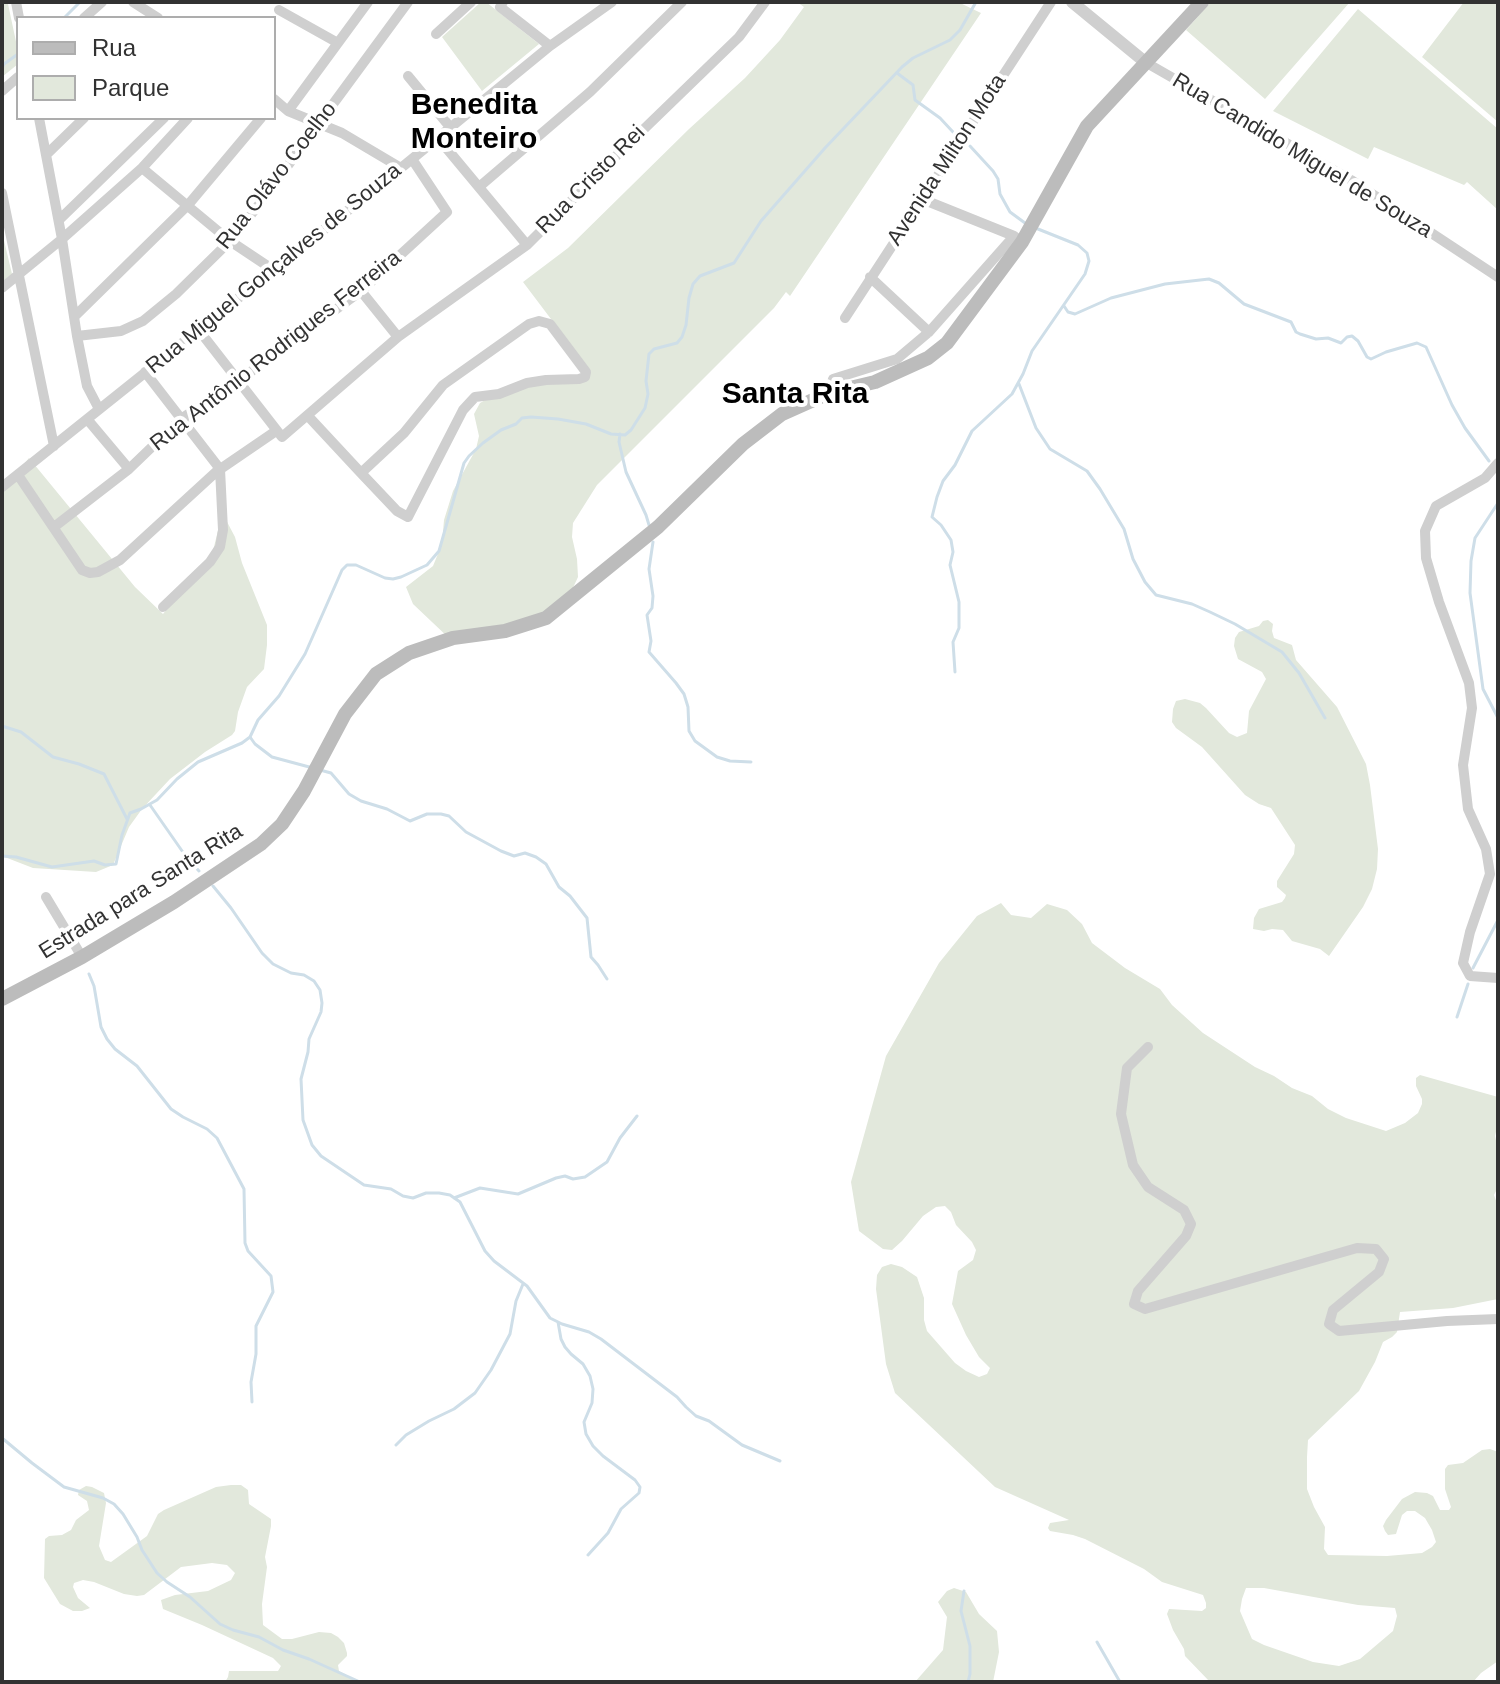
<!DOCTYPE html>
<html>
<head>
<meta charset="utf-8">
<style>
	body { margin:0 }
	#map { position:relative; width:1500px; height:1684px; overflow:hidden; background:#fff; font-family:Helvetica,sans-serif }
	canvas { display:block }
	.frame { position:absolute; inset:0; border:4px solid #323232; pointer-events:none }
	.legend { position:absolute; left:16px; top:16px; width:260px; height:104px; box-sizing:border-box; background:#fff; border:2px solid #adadad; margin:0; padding:10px 14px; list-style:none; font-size:24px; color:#323232 }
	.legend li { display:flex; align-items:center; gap:16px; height:40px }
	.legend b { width:40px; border:2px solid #adadad }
</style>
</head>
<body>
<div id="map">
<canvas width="1500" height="1684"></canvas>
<div class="frame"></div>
<ul class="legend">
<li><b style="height:10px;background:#bcbcbc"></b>Rua</li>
<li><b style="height:22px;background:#e2e8dc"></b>Parque</li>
</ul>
</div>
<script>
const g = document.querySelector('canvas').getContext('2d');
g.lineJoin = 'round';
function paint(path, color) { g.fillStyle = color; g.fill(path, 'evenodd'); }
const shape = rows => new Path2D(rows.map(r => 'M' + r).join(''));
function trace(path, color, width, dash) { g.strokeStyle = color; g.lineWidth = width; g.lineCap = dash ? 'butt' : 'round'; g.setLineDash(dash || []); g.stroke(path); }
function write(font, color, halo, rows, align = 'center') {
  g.font = font + ' Helvetica,sans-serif'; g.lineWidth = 8; g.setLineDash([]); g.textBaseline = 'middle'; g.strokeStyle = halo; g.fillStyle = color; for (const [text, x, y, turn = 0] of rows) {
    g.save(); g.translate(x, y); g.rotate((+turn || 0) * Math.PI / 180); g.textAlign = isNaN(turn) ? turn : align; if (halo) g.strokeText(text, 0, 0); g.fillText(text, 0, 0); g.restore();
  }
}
paint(shape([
	[2,2,8,4,18,51,18,64,2,77],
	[481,2,486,2,539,44,482,91,442,37],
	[797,2,958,2,981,13,790,296,786,292,774,308,597,485,573,523,572,537,577,559,578,577,571,592,544,615,451,640,413,604,406,587,433,566,442,544,444,520,453,491,476,449,479,436,474,414,480,403,494,395,533,383,586,379,591,372,523,282,568,248,689,129,745,78,780,40,804,7],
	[1211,2,1350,2,1265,99,1186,30],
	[1464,2,1498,2,1498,122,1422,57],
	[1358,9,1498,129,1498,210,1467,182,1464,185,1374,147,1368,159,1273,111],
	[2,232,12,274,2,282],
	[29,458,135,587,163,614,213,551,221,518,225,518,235,537,242,563,267,625,267,645,264,669,247,687,238,712,235,731,232,735,205,752,170,779,142,809,129,827,113,865,96,872,33,868,2,856,2,490],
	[1268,620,1273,624,1272,631,1274,638,1292,645,1296,660,1337,707,1366,764,1370,785,1378,849,1377,869,1372,889,1363,907,1329,956,1320,949,1292,941,1283,930,1272,929,1264,931,1253,929,1254,918,1259,909,1282,902,1285,898,1286,895,1277,887,1277,881,1294,854,1295,845,1271,808,1259,804,1245,795,1202,747,1176,728,1172,722,1173,709,1176,701,1185,699,1200,703,1206,708,1229,733,1237,737,1247,733,1249,711,1266,679,1262,672,1238,659,1234,646,1235,638,1239,632,1259,626,1263,621],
	[1001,903,1011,915,1031,918,1047,904,1067,910,1082,924,1092,943,1125,968,1160,989,1172,1005,1203,1033,1255,1067,1274,1076,1292,1088,1312,1096,1328,1109,1346,1118,1386,1131,1405,1123,1418,1113,1422,1104,1422,1099,1416,1086,1416,1078,1420,1075,1498,1097,1498,1123,1495,1136,1498,1150,1498,1187,1494,1195,1498,1206,1498,1299,1453,1308,1400,1312,1397,1332,1392,1337,1383,1342,1375,1362,1359,1391,1308,1440,1307,1457,1307,1489,1314,1507,1325,1527,1324,1549,1328,1555,1387,1556,1422,1553,1432,1547,1436,1542,1432,1530,1425,1518,1415,1511,1407,1511,1402,1515,1396,1534,1388,1535,1385,1531,1383,1526,1386,1520,1402,1499,1415,1492,1427,1493,1433,1496,1440,1510,1449,1510,1451,1507,1445,1489,1445,1469,1448,1465,1463,1463,1482,1450,1490,1449,1498,1452,1498,1661,1481,1673,1473,1682,1210,1682,1185,1656,1184,1649,1173,1630,1167,1614,1169,1609,1202,1611,1206,1608,1206,1603,1203,1595,1162,1582,1144,1569,1085,1539,1073,1535,1050,1531,1048,1528,1050,1523,1069,1520,995,1487,895,1393,886,1364,876,1289,877,1275,882,1267,891,1264,902,1267,917,1277,924,1298,924,1320,927,1331,955,1363,966,1371,979,1377,987,1374,990,1368,979,1357,966,1335,952,1304,958,1271,973,1260,976,1250,972,1242,956,1225,951,1212,945,1206,936,1207,923,1216,902,1241,892,1250,883,1249,859,1231,851,1182,886,1056,939,963,977,916],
	[1246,1588,1264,1588,1358,1605,1395,1608,1397,1616,1393,1631,1360,1659,1339,1666,1313,1662,1264,1645,1252,1639,1240,1611,1242,1599],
	[231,1485,241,1485,248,1490,249,1504,271,1519,271,1526,265,1557,267,1567,262,1604,263,1625,282,1639,292,1639,319,1632,331,1633,338,1637,344,1643,347,1653,347,1656,338,1665,339,1671,359,1682,322,1682,314,1680,281,1682,225,1682,228,1677,229,1671,278,1671,281,1666,273,1658,202,1625,163,1609,161,1600,175,1595,208,1591,231,1580,235,1573,227,1565,212,1563,181,1567,144,1595,137,1596,124,1594,94,1582,83,1580,74,1583,73,1587,78,1598,90,1608,82,1611,73,1611,60,1604,44,1578,45,1539,49,1536,62,1535,71,1530,76,1520,89,1510,87,1501,78,1495,79,1490,86,1486,92,1487,104,1493,106,1503,99,1546,105,1560,111,1562,147,1536,158,1514,164,1510,216,1487],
	[954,1588,966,1592,979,1614,997,1631,999,1652,993,1682,915,1682,943,1650,947,1617,938,1602,947,1591]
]), '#e2e8dc');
trace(shape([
	[64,18,80,2],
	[2,68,4,64,18,54],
	[897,73,913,85,915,100,940,118,953,132],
	[970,146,993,171,998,179,1000,194,1010,212,1025,223],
	[1064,306,1068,312,1075,314,1111,298,1165,284,1209,279,1219,283,1244,304,1291,322,1296,332,1300,334,1316,339,1328,338,1341,343,1347,337,1352,336,1358,341,1367,357,1371,359,1386,352,1417,343,1426,347,1452,405,1465,428,1489,461],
	[1019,384,1036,428,1050,449,1087,471,1100,489,1124,529,1133,559,1145,582,1156,595,1192,604,1210,612,1235,624,1282,652,1299,673,1325,718],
	[620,434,619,442,626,472,646,515,649,525],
	[1498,503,1475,538,1471,561,1470,593,1483,689,1498,718],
	[653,542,649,569,653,596,652,608,647,615,651,641,649,652,676,683,684,694,688,707,689,731,695,741,717,757,730,761,751,762],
	[955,672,953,642,959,628,959,602,950,565,953,552,951,540,941,525,932,517,937,497,943,481,955,465,972,431,1012,394,1023,374,1032,351,1085,274,1089,261,1087,253,1078,245,1038,229],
	[2,726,21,732,53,757,79,764,104,774,127,819],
	[250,737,255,744,272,757,313,768],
	[320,770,331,773,349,794,361,801,387,809,410,821,427,814,441,814,449,816,466,832,501,851,514,856,525,853,536,857,546,864,559,887,570,896,587,918,591,957,598,965,607,979],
	[150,805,187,858,199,871],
	[2,856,16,857,52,867,94,861,105,865,116,864,122,835,130,813,141,809,157,800,177,779,198,762,242,743,250,737,258,720,279,696,305,654,342,570,347,565,356,565,385,578,393,579,401,577,427,565,439,551,464,463,469,456,483,443,501,430,516,424,522,418,531,417,558,419,586,424,611,434,625,435,631,430,645,408,648,394,646,381,649,354,654,349,677,343,682,337,686,325,689,298,693,284,700,276,734,263,761,221,825,148,902,67,913,58,950,40,960,30,976,2],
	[213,886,231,908,262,953,273,964,291,973,304,975,314,981,320,990,322,1003,321,1012,309,1039,308,1052,301,1079,303,1120,312,1145,321,1156,364,1185,391,1189,403,1196,413,1198,426,1193,439,1193,450,1195,460,1202,485,1251,494,1261,527,1286,550,1318,562,1324,589,1332,601,1339,677,1397,686,1407,696,1416,709,1421,742,1445,780,1461],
	[1473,968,1498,920],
	[89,974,94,986,101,1027,107,1039,115,1049,137,1066,171,1109,183,1117,207,1129,217,1138,244,1189,245,1243,248,1251,271,1276,273,1292,256,1326,256,1354,251,1382,252,1402],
	[1457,1017,1468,984],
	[454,1198,480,1188,518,1194,556,1178,565,1176,573,1179,585,1177,607,1162,620,1138,637,1116],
	[558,1322,561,1339,565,1347,571,1354,583,1364,590,1376,593,1389,592,1403,584,1422,586,1434,593,1446,603,1456,635,1480,640,1487,639,1493,621,1509,608,1533,588,1555],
	[2,1438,32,1463,64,1487,103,1498,114,1504,123,1514,137,1537,142,1550,157,1573,167,1582,190,1597,220,1624,233,1630,259,1637,283,1650,309,1659,360,1682],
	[396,1445,406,1435,429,1421,454,1409,475,1393,491,1370,510,1334,516,1301,523,1284],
	[964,1591,961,1611,970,1646,970,1674,968,1682],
	[1097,1642,1120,1682]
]), '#cedee8', 3);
trace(shape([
	[16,2,19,18],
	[133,2,158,18],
	[503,2,500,7,550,46],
	[279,10,338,43],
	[84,18,102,2],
	[436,34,471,2],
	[1145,62,1351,180,1498,277],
	[408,76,450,127],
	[2,91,18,77],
	[274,99,288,111,342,133,401,168],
	[288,111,368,2],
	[39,118,62,239,77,336,87,386,99,409],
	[438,138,527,245],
	[46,155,84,118],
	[142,168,230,241,272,269],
	[479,187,590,92,682,2],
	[2,193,54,446],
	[922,199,1014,236],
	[59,220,164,118],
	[870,277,929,332],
	[2,288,62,239,142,168,188,118],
	[361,291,398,337],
	[74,317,188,205,261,118],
	[845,318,1051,2],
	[198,329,282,437,398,337,527,245,614,158,739,37,765,2],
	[77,336,121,331,143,321,176,294,230,241,261,202,408,2],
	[145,372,220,469,223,530,220,547,210,562,163,607],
	[829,393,833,379,897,359,929,332,1014,236,1022,242],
	[308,416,361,473,397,511,408,517,463,410,475,397,499,394,527,383,546,380,579,379,585,377,586,372,550,324,539,321,529,324,443,385,404,433,361,473],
	[87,419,129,469],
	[1498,463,1485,478,1436,506,1425,531,1426,558,1439,602,1469,683,1472,708,1463,765,1468,809,1486,849,1490,874,1470,932,1463,963,1470,976,1498,978],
	[18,475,82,570,90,573,98,572,120,560,216,472,276,431],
	[2,487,401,168,550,46,612,2],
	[54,527,129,469,181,419,238,381,361,291,447,212,412,159],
	[46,897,82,957],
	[1148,1047,1127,1068,1121,1114,1133,1165,1148,1187,1184,1210,1191,1224,1186,1236,1138,1291,1134,1304,1145,1309,1357,1248,1376,1249,1384,1259,1379,1272,1333,1310,1329,1324,1339,1331,1447,1321,1498,1319]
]), '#cfcfcf', 10);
trace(shape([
	[1072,2,1145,62]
]), '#cfcfcf', 12);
trace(shape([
	[2,999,82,957,174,902,261,844,282,824,304,791,345,714,376,674,409,653,453,638,505,631,546,618,658,527,743,444,782,414,829,393,875,382,928,358,947,343,1022,242,1087,126,1202,2]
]), '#bcbcbc', 14);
write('22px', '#323232', '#fff', [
	["Rua Candido Miguel de Souza",1302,156,31],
	["Avenida Milton Mota",947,160,-57],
	["Rua Olávo Coelho",277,176,-52],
	["Rua Cristo Rei",591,180,-45],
	["Rua Miguel Gonçalves de Souza",274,269,-39],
	["Rua Antônio Rodrigues Ferreira",276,351,-38],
	["Estrada para Santa Rita",141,892,-32]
]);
write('bold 30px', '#000', '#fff', [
	["Benedita",474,106],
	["Monteiro",474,140],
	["Santa Rita",795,395]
]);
</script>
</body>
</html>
